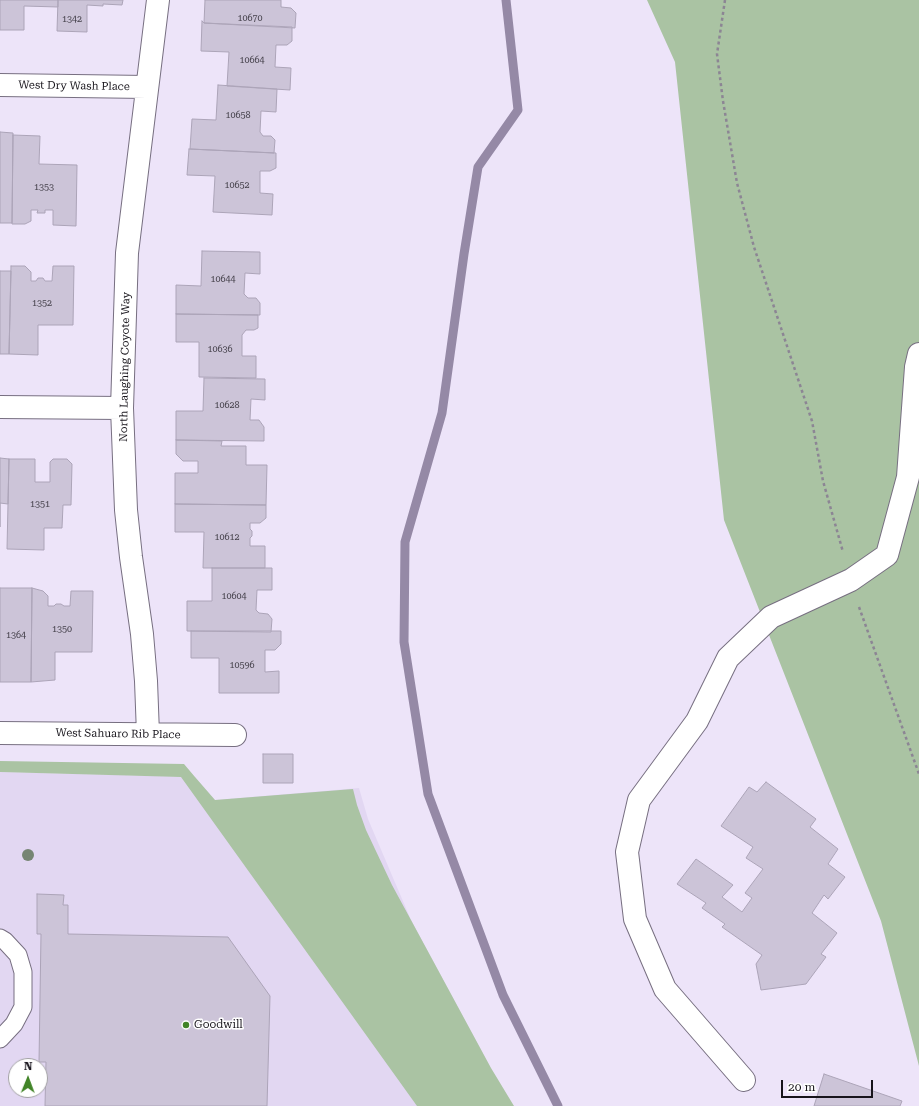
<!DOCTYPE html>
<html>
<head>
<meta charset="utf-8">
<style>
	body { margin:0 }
	#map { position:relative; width:919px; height:1106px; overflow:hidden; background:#ede4f9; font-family:"Roboto Serif",serif }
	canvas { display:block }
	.north { position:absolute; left:8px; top:1058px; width:40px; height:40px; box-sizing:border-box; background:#fff; border:1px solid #a2a1a4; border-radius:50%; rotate:1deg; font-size:11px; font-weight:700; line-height:16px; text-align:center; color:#17141b }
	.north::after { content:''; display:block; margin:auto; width:14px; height:18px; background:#418427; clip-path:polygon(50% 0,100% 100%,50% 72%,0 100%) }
	.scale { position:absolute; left:781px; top:1080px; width:92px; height:18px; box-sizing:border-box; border:2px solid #17141b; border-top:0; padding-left:5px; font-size:12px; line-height:14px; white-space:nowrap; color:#17141b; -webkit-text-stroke:3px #fff; paint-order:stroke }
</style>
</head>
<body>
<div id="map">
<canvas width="919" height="1106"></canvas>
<div class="north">N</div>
<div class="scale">20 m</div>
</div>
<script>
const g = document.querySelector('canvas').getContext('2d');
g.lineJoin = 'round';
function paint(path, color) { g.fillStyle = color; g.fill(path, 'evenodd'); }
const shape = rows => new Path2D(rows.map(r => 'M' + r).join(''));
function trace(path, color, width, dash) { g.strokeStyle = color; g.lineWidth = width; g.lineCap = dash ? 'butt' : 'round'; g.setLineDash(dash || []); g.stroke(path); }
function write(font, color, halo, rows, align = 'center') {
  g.font = font + ' "Roboto Serif",serif'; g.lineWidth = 3; g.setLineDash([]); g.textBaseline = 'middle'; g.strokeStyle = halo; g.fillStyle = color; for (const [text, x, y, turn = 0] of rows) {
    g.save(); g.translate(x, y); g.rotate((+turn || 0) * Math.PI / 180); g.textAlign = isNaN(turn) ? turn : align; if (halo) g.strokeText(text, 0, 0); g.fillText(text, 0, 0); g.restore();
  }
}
paint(shape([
	[0,772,195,777,215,800,359,788,368,819,411,920,511,1106,0,1106],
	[16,1066,40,1066,40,1090,16,1090]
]), '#e2d7f2');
paint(shape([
	[647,0,919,0,919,1066,881,921,724,520,675,62],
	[0,761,184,764,195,777,215,800,353,789,357,805,366,830,392,885,411,920,491,1068,514,1106,417,1106,181,777,0,772]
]), '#aac3a3');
trace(shape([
	[506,0,518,110,478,167,464,254,442,413,405,542,404,642,428,794,503,995,558,1106]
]), '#9589a6', 9);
const building = shape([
	[0,0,58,0,58,7,24,6,24,30,0,30,0,0],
	[58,0,123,0,122,5,103,4,103,6,87,5,87,32,57,31,58,0],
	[205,0,281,0,281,7,291,8,296,13,295,28,204,23,205,0],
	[202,21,204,23,292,27,292,41,287,45,276,45,275,67,291,68,290,90,227,86,229,52,201,51,202,21],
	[218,85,277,89,276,112,261,111,260,132,263,136,271,136,275,140,274,153,190,149,192,119,216,120,218,85],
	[0,132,13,133,12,223,0,223,0,132],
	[13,135,40,136,39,164,77,165,76,226,53,225,53,210,45,210,45,213,37,213,38,210,31,210,31,221,25,224,12,224,13,135],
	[189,149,276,153,276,168,270,171,260,171,260,193,273,194,272,215,213,212,215,176,187,175,189,149],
	[202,251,260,252,260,274,245,273,244,294,248,298,256,298,260,303,260,315,176,314,176,285,201,286,202,251],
	[11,266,25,266,31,272,31,281,36,281,38,278,43,278,45,281,52,281,53,266,74,266,73,325,38,325,38,355,9,354,11,266],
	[0,271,11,271,9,354,0,354,0,271],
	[176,314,258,315,258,328,254,330,246,330,242,335,242,356,256,356,256,378,199,377,199,342,176,342,176,314],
	[204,378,265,379,265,400,251,399,250,420,259,420,264,427,264,441,176,440,176,411,203,411,204,378],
	[176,440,222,441,221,446,246,446,246,465,267,465,266,505,175,504,175,473,198,473,198,461,183,461,176,454,176,440],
	[0,458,9,459,8,504,0,503,0,527,0,458],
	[9,459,35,459,35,482,50,482,50,462,53,459,67,459,72,464,71,505,63,505,62,528,44,528,44,550,7,549,9,459],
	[175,504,266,505,266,518,260,523,250,523,250,529,252,531,252,536,250,538,250,546,265,546,265,568,203,568,204,532,175,532,175,504],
	[212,568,272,568,272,590,257,590,256,610,259,613,268,614,272,619,271,632,187,631,187,601,212,601,212,568],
	[0,588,32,588,31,682,0,682,0,588],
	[32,588,43,591,48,596,48,606,54,606,56,604,61,604,64,606,70,606,71,591,93,591,92,652,55,652,55,680,31,682,32,588],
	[191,631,281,631,281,644,275,650,265,650,265,672,279,671,279,693,219,693,219,658,191,658,191,631],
	[263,754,293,754,293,783,263,783,263,754],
	[766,782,816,819,810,827,838,849,828,864,845,877,828,899,824,895,812,913,837,933,821,954,826,957,806,984,761,990,756,964,762,955,722,927,725,924,702,908,706,903,677,884,696,859,733,885,722,897,742,912,752,898,745,893,763,869,746,858,753,847,721,826,749,787,757,792,766,782],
	[37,894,64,895,63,905,68,905,68,934,228,937,270,996,267,1106,45,1106,46,1062,39,1062,41,934,37,934,37,894],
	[824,1074,902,1101,900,1106,814,1106,824,1074]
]);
paint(building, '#ccc4d8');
trace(building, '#aca4b8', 1);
const lane = shape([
	[0,938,5,941,18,955,23,972,23,1007,14,1024,0,1039]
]);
const street = shape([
	[0,85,147,87],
	[0,407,122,408],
	[0,733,235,735],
	[148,734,146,681,142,634,131,557,126,510,122,408,127,253,158,0],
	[744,1080,665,989,635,919,627,852,639,800,697,721,728,658,771,617,851,580,887,555,908,477,916,367,919,354]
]);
trace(lane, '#776f81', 19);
trace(street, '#776f81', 24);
trace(shape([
	[725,0,717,54,723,101,737,183,754,247,812,421,823,481,843,552],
	[859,607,919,774]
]), '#8c8594', 2.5, [3, 3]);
trace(lane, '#fff', 17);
trace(street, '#fff', 22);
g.fillStyle = '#768573';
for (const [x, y] of [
	[28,855]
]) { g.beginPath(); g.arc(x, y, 6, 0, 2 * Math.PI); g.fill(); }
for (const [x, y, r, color] of [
	[186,1025,4,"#418427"]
]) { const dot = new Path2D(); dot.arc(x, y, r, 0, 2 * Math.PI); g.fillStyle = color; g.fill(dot); trace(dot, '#fff', 1.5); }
write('9px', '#44404a', null, [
	["10670",250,18],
	["1342",72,19],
	["10664",252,60],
	["10658",238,115],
	["10652",237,185],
	["1353",44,187],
	["10644",223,279],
	["1352",42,303],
	["10636",220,349],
	["10628",227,405],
	["1351",40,504],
	["10612",227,537],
	["10604",234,596],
	["1350",62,629],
	["1364",16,635],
	["10596",242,665]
]);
write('11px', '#17141b', '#fff', [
	["West Dry Wash Place",74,86,1],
	["North Laughing Coyote Way",125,367,-89],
	["West Sahuaro Rib Place",118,734,1]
]);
write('11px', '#17141b', '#fff', [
	["Goodwill",194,1025]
], 'left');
</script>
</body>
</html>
